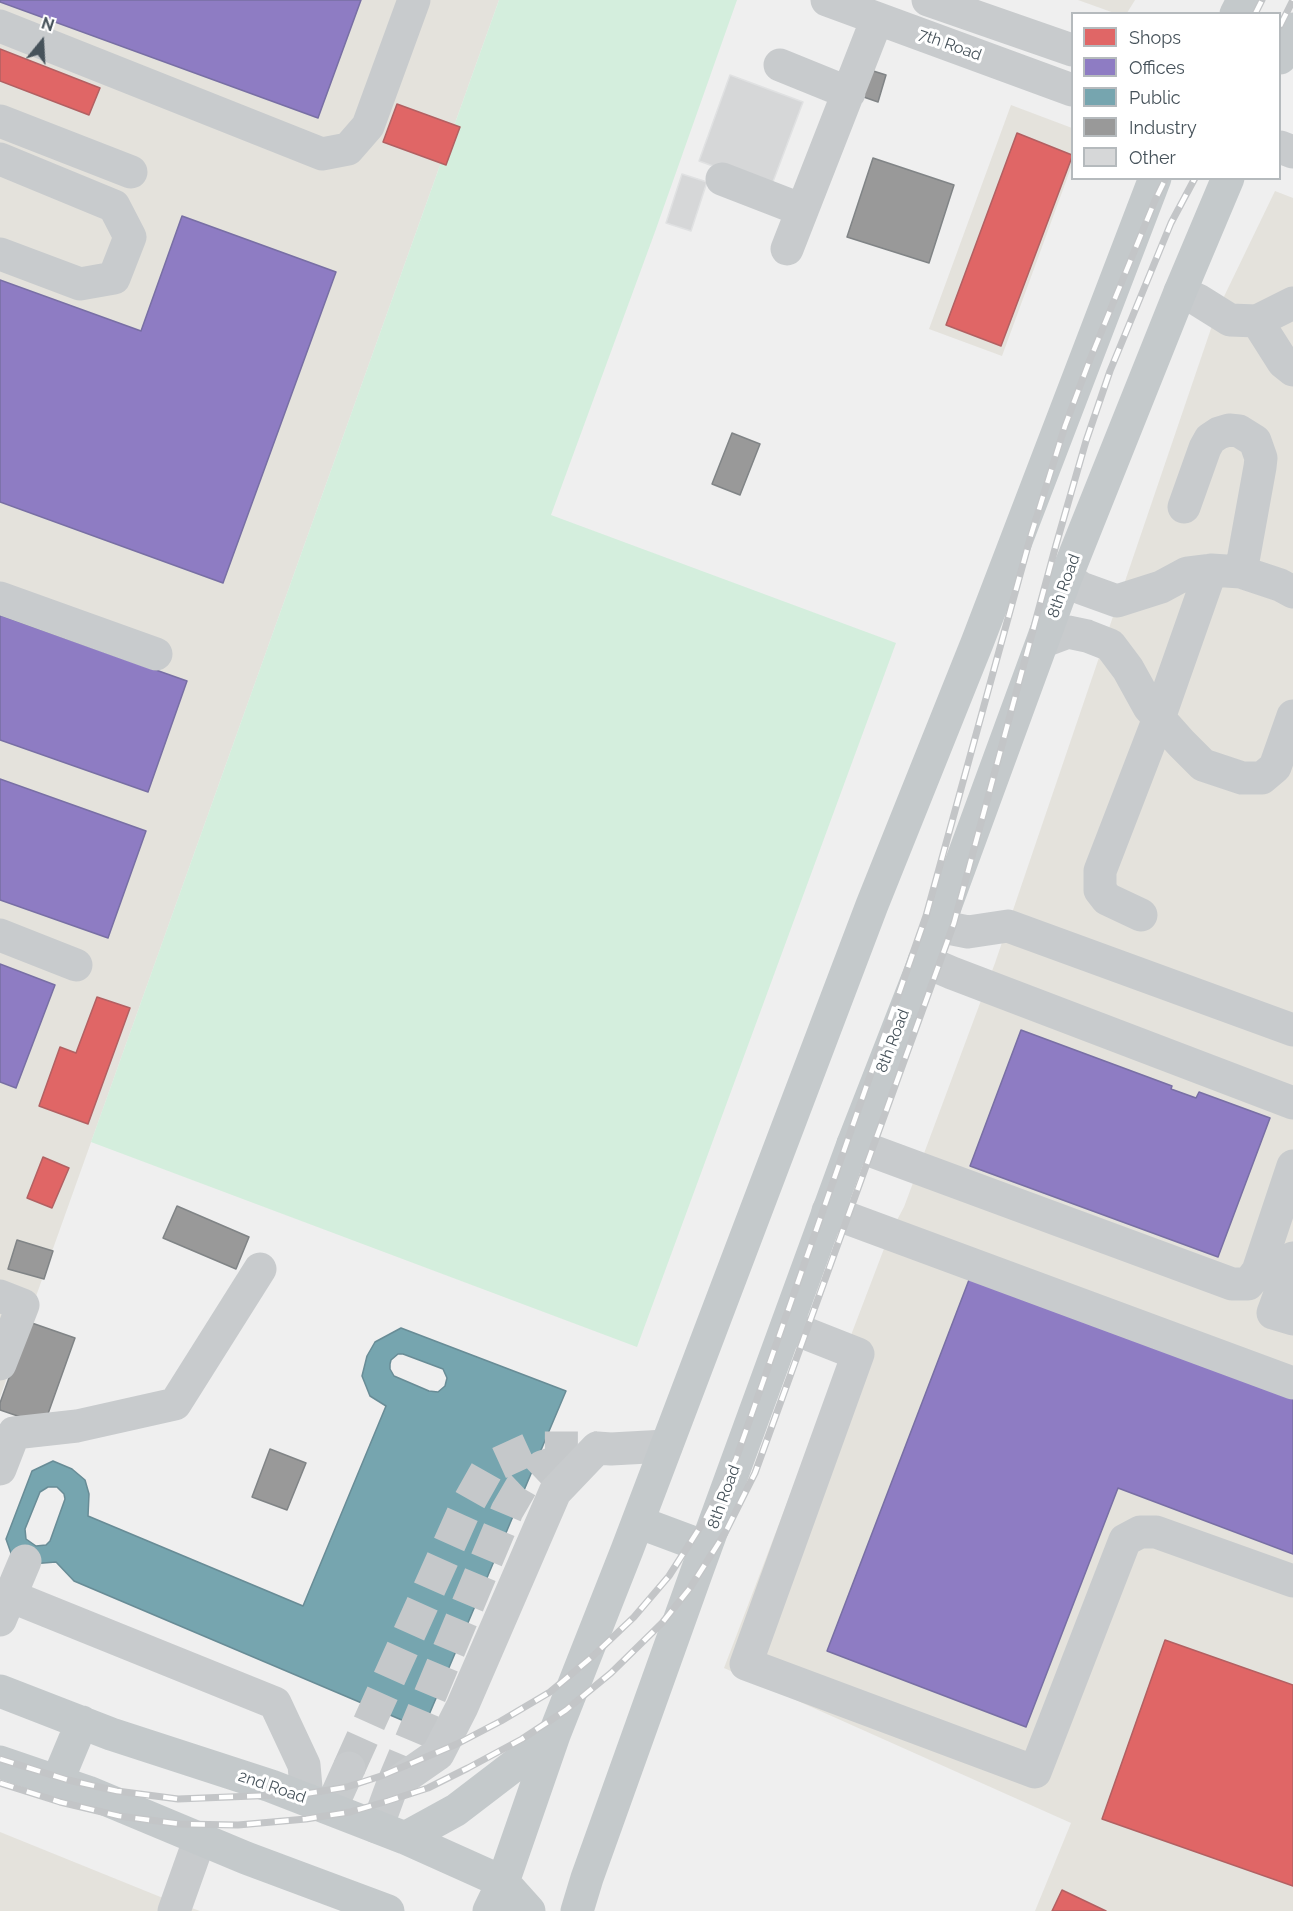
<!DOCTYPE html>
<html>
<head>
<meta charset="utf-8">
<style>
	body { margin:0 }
	#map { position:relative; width:1293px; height:1911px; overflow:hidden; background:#efefef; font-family:Raleway,sans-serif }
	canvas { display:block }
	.legend { position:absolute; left:1071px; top:12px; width:210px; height:168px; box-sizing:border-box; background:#fff; border:2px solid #b5babd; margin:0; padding:8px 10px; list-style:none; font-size:18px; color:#46525a }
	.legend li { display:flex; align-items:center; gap:12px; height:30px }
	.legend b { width:30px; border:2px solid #b5babd }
	.north { position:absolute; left:12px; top:12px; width:60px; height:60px; -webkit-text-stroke:4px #fff; paint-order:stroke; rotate:18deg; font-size:16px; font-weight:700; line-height:24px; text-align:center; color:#46525a }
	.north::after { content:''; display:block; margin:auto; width:21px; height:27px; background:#46525a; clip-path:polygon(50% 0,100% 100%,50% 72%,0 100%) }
</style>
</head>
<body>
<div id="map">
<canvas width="1293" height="1911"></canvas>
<ul class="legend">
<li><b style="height:16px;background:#e06666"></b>Shops</li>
<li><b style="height:16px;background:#8e7cc3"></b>Offices</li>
<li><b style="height:16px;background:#76a5af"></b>Public</li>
<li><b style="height:16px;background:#999"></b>Industry</li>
<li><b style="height:16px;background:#d6d7d8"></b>Other</li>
</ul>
<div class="north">N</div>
</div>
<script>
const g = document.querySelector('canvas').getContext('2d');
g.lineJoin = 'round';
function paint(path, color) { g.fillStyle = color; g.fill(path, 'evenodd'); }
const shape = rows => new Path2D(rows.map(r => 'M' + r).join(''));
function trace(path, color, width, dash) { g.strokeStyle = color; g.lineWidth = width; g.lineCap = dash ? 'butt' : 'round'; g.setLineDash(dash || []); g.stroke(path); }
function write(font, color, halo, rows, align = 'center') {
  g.font = font + ' Raleway,sans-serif'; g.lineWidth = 6; g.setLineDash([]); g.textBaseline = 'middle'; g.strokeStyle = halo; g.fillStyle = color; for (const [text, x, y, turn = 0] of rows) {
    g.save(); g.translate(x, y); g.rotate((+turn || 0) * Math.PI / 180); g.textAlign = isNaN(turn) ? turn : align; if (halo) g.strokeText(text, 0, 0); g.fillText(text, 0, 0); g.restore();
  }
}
paint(shape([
	[0,0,499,0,0,1397],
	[1078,0,1135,0,1127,13,1117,14],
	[1011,105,1072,128,1072,165,1002,356,929,329],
	[1275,191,1293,198,1293,1911,1035,1911,1071,1823,724,1668,890,1233,904,1207,995,963,1217,311],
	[0,1832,163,1898,200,1911,0,1911]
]), '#e4e2dc');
paint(shape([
	[499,0,737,0,656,229,551,515,896,643,637,1347,91,1142]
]), '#d4eedd');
const shops = shape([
	[0,49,100,88,89,115,0,81,0,49],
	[397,104,460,127,446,165,383,142,397,104],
	[1017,133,1072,155,1072,157,1001,346,946,325,1017,133],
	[97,997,130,1008,88,1124,39,1106,60,1047,76,1053,97,997],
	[43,1157,69,1168,52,1208,27,1198,43,1157],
	[1165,1640,1293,1685,1293,1886,1102,1819,1165,1640],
	[1062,1890,1106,1911,1052,1911,1062,1890]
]);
paint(shops, '#e06666');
trace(shops, '#b26062', 1.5);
const offices = shape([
	[0,0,361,0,318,118,0,2,0,0],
	[182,216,336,272,223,583,0,502,0,280,141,331,182,216],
	[0,615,187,681,148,792,0,740,0,615],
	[0,779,146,831,108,938,0,900,0,779],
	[0,964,55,985,16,1088,0,1082,0,964],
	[1021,1030,1172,1086,1171,1089,1196,1098,1199,1092,1270,1118,1218,1257,970,1166,1021,1030],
	[972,1272,1293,1394,1293,1554,1118,1488,1026,1727,827,1651,972,1272]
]);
paint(offices, '#8e7cc3');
trace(offices, '#786fa4', 1.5);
const public = shape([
	[401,1328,566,1391,423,1729,74,1581,56,1562,31,1564,12,1556,6,1539,32,1471,53,1461,72,1469,85,1480,89,1494,88,1516,303,1606,386,1406,370,1396,362,1376,367,1356,375,1342,401,1328],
	[398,1354,403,1354,443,1369,447,1378,445,1386,438,1392,429,1391,394,1376,390,1369,390,1364,391,1360,398,1354],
	[48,1487,57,1487,64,1494,65,1499,50,1541,46,1545,36,1546,26,1539,25,1529,40,1492,48,1487]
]);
paint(public, '#76a5af');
trace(public, '#688c96', 1.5);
const industry = shape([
	[867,69,886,75,878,102,858,95,867,69],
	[873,158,954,185,929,263,847,237,873,158],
	[732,433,760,444,740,495,712,484,732,433],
	[177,1206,249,1237,236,1269,163,1238,177,1206],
	[17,1240,53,1251,44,1279,8,1269,17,1240],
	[29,1322,75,1338,44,1425,0,1410,0,1403,29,1322],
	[270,1449,306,1463,287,1510,252,1497,270,1449]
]);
paint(industry, '#999');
trace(industry, '#808486', 1.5);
const building = shape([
	[730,75,803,102,771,187,699,161,730,75],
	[682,174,707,182,691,231,666,223,682,174]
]);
paint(building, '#d6d7d8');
trace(building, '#e0e1e2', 1.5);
trace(shape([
	[349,1768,465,1509,488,1468,532,1448,597,1448],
	[392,1786,507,1511,521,1487,542,1467,579,1455]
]), '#c5c8ca', 33, [33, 16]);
trace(shape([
	[827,0,1072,90],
	[928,0,1072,50],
	[0,26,322,154,348,149,368,126,414,0],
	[780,65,849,93],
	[0,121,131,172],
	[1280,147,1293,152],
	[0,159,114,206,130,237,114,278,80,284,0,254],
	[722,179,802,210],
	[787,249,877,19],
	[1180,292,1198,300,1230,320,1257,321,1293,303],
	[1257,321,1283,362,1293,370],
	[1184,507,1205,448,1210,439,1219,433,1229,430,1239,431,1255,441,1261,458,1260,467,1241,572],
	[1066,577,1081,588,1117,601,1161,587,1187,573,1211,570,1241,572,1280,585,1293,592],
	[0,598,156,654],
	[1044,641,1068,632,1087,636,1110,645,1128,669,1149,707,1181,743,1203,765,1242,778,1262,778,1275,767,1293,716],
	[1141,915,1107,899,1100,890,1100,871,1159,718,1211,570],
	[938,926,968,932,1008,926,1293,1030],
	[0,935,76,965],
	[924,961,952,973,1293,1103],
	[853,1144,1232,1284,1248,1284,1258,1271,1293,1166],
	[828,1211,1293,1383],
	[1293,1258,1273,1313,1293,1319],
	[0,1296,23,1305,0,1364],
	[787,1326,858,1354,746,1664,1035,1772,1125,1540,1140,1532,1156,1532,1293,1581],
	[0,1469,14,1433,77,1426,175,1404,260,1269],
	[10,1596,275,1703,304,1765,307,1799],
	[0,1620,25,1561],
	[331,1808,349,1768],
	[377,1827,392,1786,438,1754,462,1707,555,1492,597,1448,611,1449,666,1446],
	[174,1911,200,1838]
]), '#c8cbcd', 33);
trace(shape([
	[1236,14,1243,0],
	[1280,58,1293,29],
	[638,1522,705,1547],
	[0,1691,111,1734,271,1786,405,1838,503,1882,529,1911],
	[0,1762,88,1792,246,1858,388,1911],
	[57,1782,82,1722],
	[405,1838,456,1810,554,1735],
	[489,1911,503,1882,554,1735,627,1550,872,905,977,643,1155,178],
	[577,1911,587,1878,697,1571,853,1144,938,926,1066,577,1180,292,1228,178]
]), '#c4c9cb', 33);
const rail = shape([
	[1255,14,1262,0],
	[1280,26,1293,0],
	[0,1759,68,1780,117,1791,178,1799,304,1794,347,1787,381,1776,457,1744,501,1721,550,1692,593,1656,634,1617,669,1576,704,1521,736,1459,926,916,1031,535,1065,426,1089,362,1156,198,1166,178],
	[0,1783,60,1802,119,1816,180,1824,238,1825,306,1819,350,1812,388,1801,428,1788,468,1768,522,1739,566,1710,611,1673,662,1623,690,1588,725,1533,755,1473,954,923,1056,545,1086,441,1110,371,1171,223,1195,178]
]);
trace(rail, '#c3c5c7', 7);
trace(rail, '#fff', 4.5, [14]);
write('16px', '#46525a', '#fff', [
	["7th Road",950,45,20],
	["8th Road",1064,586,-70],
	["8th Road",893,1041,-69],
	["8th Road",724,1497,-70],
	["2nd Road",272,1787,19]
]);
</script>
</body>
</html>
